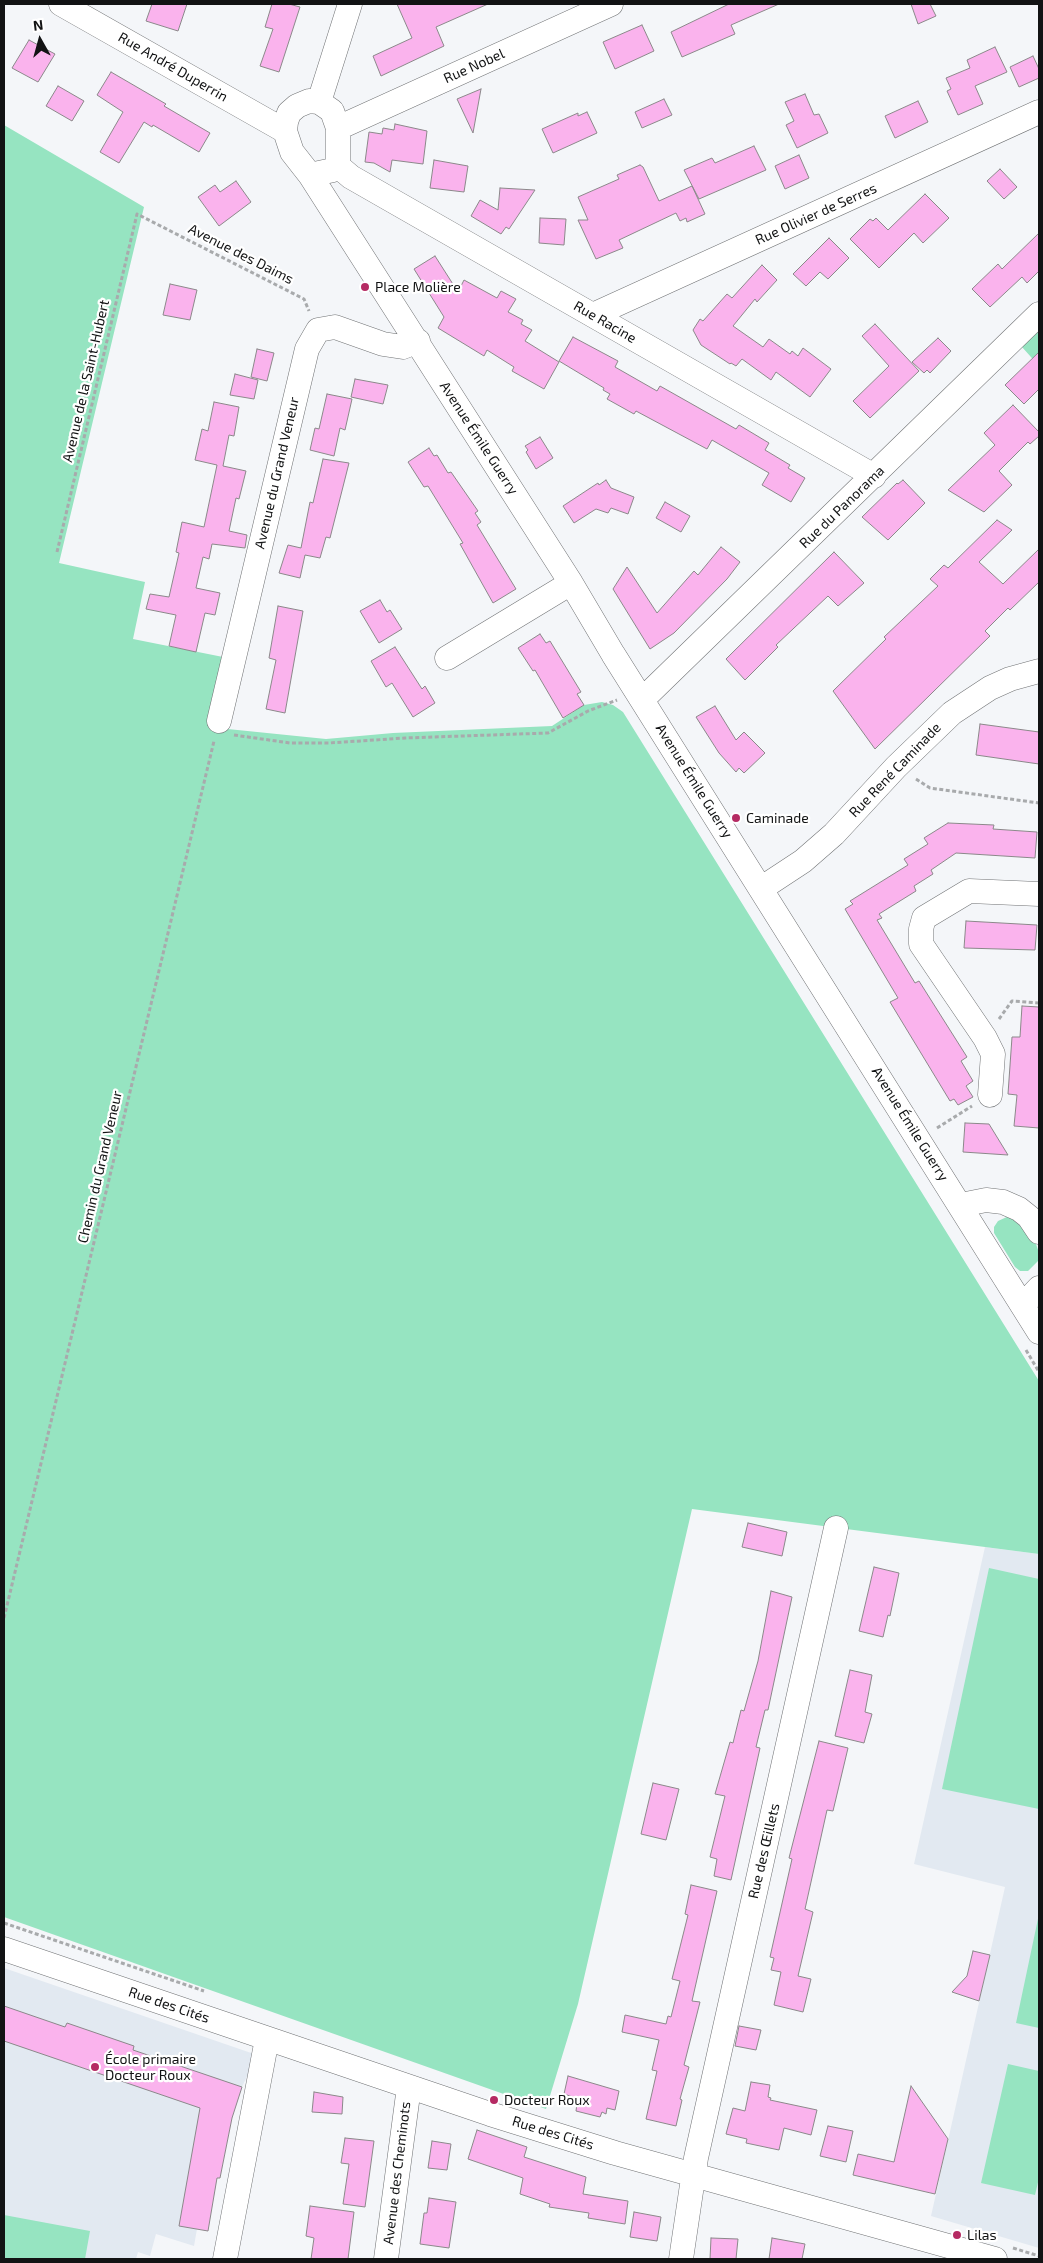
<!DOCTYPE html>
<html>
<head>
<meta charset="utf-8">
<style>
	body { margin:0 }
	#map { position:relative; width:1043px; height:2263px; overflow:hidden; background:#f4f6f9; font-family:"Exo 2",sans-serif }
	canvas { display:block }
	.frame { position:absolute; inset:0; border:5px solid #121314; pointer-events:none }
	.north { position:absolute; left:15px; top:15px; width:50px; height:50px; -webkit-text-stroke:4px #fff; paint-order:stroke; rotate:353deg; font-size:14px; font-weight:700; line-height:20px; text-align:center; color:#121314 }
	.north::after { content:''; display:block; margin:auto; width:18px; height:22px; background:#121314; clip-path:polygon(50% 0,100% 100%,50% 72%,0 100%) }
</style>
</head>
<body>
<div id="map">
<canvas width="1043" height="2263"></canvas>
<div class="frame"></div>
<div class="north">N</div>
</div>
<script>
const g = document.querySelector('canvas').getContext('2d');
g.lineJoin = 'round';
function paint(path, color) { g.fillStyle = color; g.fill(path, 'evenodd'); }
const shape = rows => new Path2D(rows.map(r => 'M' + r).join(''));
function trace(path, color, width, dash) { g.strokeStyle = color; g.lineWidth = width; g.lineCap = dash ? 'butt' : 'round'; g.setLineDash(dash || []); g.stroke(path); }
function write(font, color, halo, rows, align = 'center') {
  g.font = font + ' "Exo 2",sans-serif'; g.lineWidth = 4.5; g.setLineDash([]); g.textBaseline = 'middle'; g.strokeStyle = halo; g.fillStyle = color; for (const [text, x, y, turn = 0] of rows) {
    g.save(); g.translate(x, y); g.rotate((+turn || 0) * Math.PI / 180); g.textAlign = isNaN(turn) ? turn : align; if (halo) g.strokeText(text, 0, 0); g.fillText(text, 0, 0); g.restore();
  }
}
paint(shape([
	[985,1547,1039,1554,1039,2248,931,2216,1005,1887,914,1864],
	[4,1968,257,2055,242,2087,232,2118,217,2178,208,2231,197,2229,194,2246,156,2234,150,2256,138,2252,136,2259,4,2259]
]), '#e2e9f1');
paint(shape([
	[4,125,144,207,59,563,145,582,133,639,223,657,208,727,326,739,393,733,552,726,584,705,602,702,613,705,623,712,1039,1381,1039,1554,692,1509,578,2004,546,2109,4,1917],
	[1039,330,1039,366,1022,347],
	[1009,1216,1014,1218,1034,1238,1038,1250,1038,1261,1028,1271,1020,1271,1015,1267,994,1233,994,1227,998,1221],
	[989,1568,1039,1579,1039,1809,942,1789],
	[1039,1914,1039,2028,1016,2023],
	[1008,2064,1039,2071,1039,2178,1035,2195,981,2183],
	[4,2215,90,2231,85,2259,4,2259]
]), '#96e4c1');
const building = shape([
	[152,4,187,4,178,31,146,21,152,4],
	[272,4,289,4,300,7,279,72,260,66,273,29,265,27,272,4],
	[397,4,488,4,436,27,444,46,381,76,373,56,412,38,397,4],
	[729,4,779,4,731,25,735,34,682,57,671,32,729,4],
	[911,4,930,4,936,16,918,24,911,4],
	[642,25,654,51,615,69,603,42,642,25],
	[29,40,55,54,38,82,12,68,29,40],
	[995,47,1007,72,975,86,983,104,958,115,947,91,951,89,946,78,970,68,967,60,995,47],
	[1033,56,1039,69,1039,78,1019,87,1010,67,1033,56],
	[111,72,166,104,164,106,210,133,199,152,153,125,152,127,144,122,119,163,100,152,123,112,97,95,111,72],
	[58,86,84,101,72,121,46,106,58,86],
	[481,89,473,133,457,99,481,89],
	[805,94,814,115,819,114,828,133,797,148,786,125,794,121,785,102,805,94],
	[664,99,672,115,642,128,635,112,664,99],
	[918,101,928,122,895,138,885,116,918,101],
	[587,112,597,133,553,153,542,129,578,113,578,116,587,112],
	[395,124,427,131,423,164,392,160,390,172,374,163,365,162,369,132,382,134,383,128,394,130,395,124],
	[754,146,766,170,699,199,684,170,712,158,715,163,754,146],
	[799,155,809,178,785,189,775,166,799,155],
	[434,160,468,166,464,192,430,188,434,160],
	[640,165,643,167,659,201,692,186,705,214,687,222,686,218,680,221,676,213,619,240,623,248,596,259,578,220,588,220,578,197,619,179,617,175,640,165],
	[1000,169,1017,187,1004,199,987,181,1000,169],
	[236,181,251,202,219,226,198,197,215,185,220,192,236,181],
	[500,188,535,190,509,229,506,227,501,234,471,216,480,200,498,210,500,188],
	[925,194,949,218,923,243,914,233,879,268,850,239,870,219,873,221,876,218,888,230,925,194],
	[540,218,566,219,564,245,539,243,540,218],
	[1039,233,1039,271,1027,283,1022,277,990,307,972,289,998,264,1002,269,1039,233],
	[829,238,849,258,828,279,820,272,806,286,793,274,829,238],
	[435,256,458,292,464,280,497,298,501,291,516,299,508,312,523,320,521,324,532,330,525,341,559,362,544,389,512,371,514,367,487,350,484,356,438,328,444,317,414,269,435,256],
	[762,265,777,280,757,302,755,299,733,326,763,347,769,339,790,354,792,351,798,356,803,348,831,369,810,397,776,372,771,380,742,359,736,366,731,363,730,364,701,345,693,330,700,319,703,321,727,294,732,298,762,265],
	[170,284,197,290,190,320,163,315,170,284],
	[875,324,919,371,870,418,853,401,889,366,862,336,875,324],
	[573,337,618,361,615,367,657,391,660,386,736,429,739,425,769,443,765,450,790,465,788,468,805,478,791,502,762,485,769,473,712,440,707,449,636,411,634,414,607,399,610,394,603,390,604,388,559,361,573,337],
	[938,338,951,351,930,373,927,370,924,373,912,362,938,338],
	[257,349,274,353,267,381,251,377,257,349],
	[1039,352,1039,389,1024,404,1005,385,1039,352],
	[235,374,258,380,254,399,230,395,235,374],
	[355,379,388,385,383,404,351,397,355,379],
	[327,394,352,399,345,430,340,428,334,456,310,450,315,428,319,429,327,394],
	[214,402,239,407,234,436,229,435,223,466,246,471,239,499,236,498,229,531,247,535,245,548,212,544,209,559,203,557,196,588,220,593,215,615,205,613,196,652,169,646,176,615,146,609,150,594,169,597,179,553,176,552,182,522,204,527,217,465,195,460,202,429,208,431,214,402],
	[1013,405,1039,432,1039,436,1030,444,1028,442,999,471,1012,485,984,512,948,490,995,445,984,433,1013,405],
	[540,437,553,458,536,469,526,452,528,450,525,446,540,437],
	[429,448,434,456,437,455,448,473,451,472,478,511,475,513,481,522,477,525,516,589,493,603,460,544,463,543,428,486,424,487,408,462,429,448],
	[323,459,349,463,330,538,326,537,320,558,305,555,300,578,279,573,288,545,301,548,310,502,313,503,323,459],
	[606,480,611,488,634,497,628,514,611,508,608,513,596,509,574,523,563,506,598,483,599,485,606,480],
	[903,480,925,503,888,540,862,517,897,483,898,484,903,480],
	[665,502,690,516,681,532,656,518,665,502],
	[997,520,1012,530,979,562,1003,584,1039,549,1039,582,1010,610,1008,608,985,631,990,636,875,749,833,691,886,639,884,637,938,586,930,579,944,565,948,568,997,520],
	[721,547,740,562,727,579,674,633,650,649,613,589,627,567,657,613,694,571,698,575,721,547],
	[834,552,864,583,838,606,828,596,776,645,778,647,745,680,726,659,834,552],
	[380,600,387,612,390,610,402,629,379,643,360,611,380,600],
	[278,606,303,611,285,713,266,709,276,660,269,658,278,606],
	[540,634,546,643,550,641,581,692,577,694,584,705,563,718,535,670,533,671,518,648,540,634],
	[395,647,422,689,425,686,435,703,413,717,392,683,386,687,371,661,395,647],
	[715,706,736,740,744,732,765,753,744,773,739,768,736,772,719,753,696,717,715,706],
	[980,724,1039,732,1039,764,976,755,980,724],
	[948,823,994,825,993,829,1037,832,1035,858,956,853,931,870,933,874,914,886,916,891,879,914,882,918,877,920,915,983,919,981,967,1057,961,1061,973,1081,966,1086,973,1097,958,1105,954,1099,950,1101,890,1002,898,998,845,909,853,904,850,901,908,865,904,859,928,844,924,838,948,823],
	[966,921,1037,925,1035,950,964,948,966,921],
	[1022,1006,1039,1007,1039,1128,1014,1126,1017,1095,1008,1094,1012,1037,1020,1037,1022,1006],
	[965,1123,989,1124,1008,1155,963,1152,965,1123],
	[748,1523,787,1532,782,1556,742,1547,748,1523],
	[874,1567,899,1573,890,1616,888,1615,883,1637,859,1631,874,1567],
	[771,1591,792,1597,768,1710,765,1710,756,1747,760,1748,731,1880,714,1876,717,1859,710,1857,725,1796,715,1794,730,1742,733,1743,741,1710,744,1711,758,1661,771,1591],
	[850,1670,872,1675,865,1712,872,1714,864,1743,835,1736,850,1670],
	[819,1741,848,1748,833,1811,827,1810,805,1909,813,1912,798,1976,811,1979,803,2012,774,2005,781,1972,771,1970,774,1958,770,1957,792,1859,789,1858,819,1741],
	[653,1783,679,1789,666,1840,641,1834,653,1783],
	[691,1885,717,1891,692,2001,700,2002,684,2065,689,2067,680,2099,682,2100,676,2126,646,2119,657,2071,652,2070,659,2040,622,2032,625,2015,666,2024,668,2016,671,2017,680,1981,672,1979,688,1915,685,1914,691,1885],
	[973,1951,990,1955,979,2001,952,1992,967,1976,973,1951],
	[4,2006,65,2027,67,2023,134,2046,133,2050,242,2087,232,2118,220,2178,217,2178,208,2231,179,2226,200,2108,4,2041,4,2006],
	[739,2026,761,2030,756,2050,735,2046,739,2026],
	[568,2076,619,2091,615,2110,607,2108,606,2114,602,2112,600,2117,576,2111,577,2103,572,2102,573,2097,564,2094,568,2076],
	[751,2082,770,2085,768,2097,771,2098,770,2100,817,2110,811,2135,784,2128,779,2150,746,2143,747,2139,726,2134,733,2108,745,2111,751,2082],
	[911,2086,948,2139,935,2194,853,2175,858,2154,894,2162,911,2086],
	[314,2092,343,2097,342,2114,312,2112,314,2092],
	[828,2126,853,2131,846,2162,820,2156,828,2126],
	[477,2130,527,2147,524,2157,586,2177,583,2194,628,2201,625,2224,588,2218,589,2213,549,2207,550,2204,520,2194,523,2178,468,2159,477,2130],
	[345,2138,374,2141,365,2207,343,2204,349,2164,341,2163,345,2138],
	[432,2141,451,2144,447,2170,428,2168,432,2141],
	[429,2198,456,2202,449,2248,420,2244,424,2213,427,2213,429,2198],
	[310,2206,354,2212,348,2259,311,2259,314,2238,306,2236,310,2206],
	[634,2212,661,2217,657,2241,630,2237,634,2212],
	[711,2238,738,2239,736,2259,710,2259,711,2238],
	[772,2238,805,2244,802,2259,769,2259,772,2238]
]);
paint(building, '#fab3ed');
trace(building, '#8b888a', 1);
const minor = shape([
	[61,4,285,131],
	[309,101,319,102,332,111,338,128,338,166,333,170,310,175,292,152,285,131,286,122,289,113,297,106,309,101],
	[319,102,350,4],
	[338,128,611,4],
	[338,166,351,177,874,476],
	[310,175,571,583,613,654,1039,1332],
	[593,315,1039,112],
	[447,658,571,583],
	[643,699,1039,314],
	[219,721,307,349,318,330,335,327,383,344,403,347,418,341],
	[762,888,803,861,834,834,896,767,952,713,990,688,1010,679,1039,671],
	[990,1095,993,1054,985,1038,921,944,921,929,924,918,969,891,1039,894],
	[961,1205,986,1200,1003,1202,1019,1209,1029,1217,1039,1232],
	[1023,1305,1039,1288],
	[4,1949,490,2114,615,2153,995,2259],
	[225,2259,267,2039],
	[386,2259,409,2087],
	[681,2259,696,2158,836,1528]
]);
trace(minor, '#717375', 25);
trace(shape([
	[57,552,137,214,304,299,309,311],
	[234,735,290,743,329,743,405,738,548,733,588,711,617,700],
	[916,779,930,788,1039,803],
	[999,1019,1012,1001,1039,1003],
	[937,1128,972,1106],
	[1026,1350,1039,1372],
	[4,1618,214,741],
	[4,1923,204,1991],
	[1013,2248,1039,2256]
]), '#a8aaac', 3, [4, 2.5]);
trace(minor, '#fff', 24);
for (const [x, y, r, color] of [
	[365,287,5,"#b52a63"],
	[736,818,5,"#b52a63"],
	[95,2067,5,"#b52a63"],
	[494,2100,5,"#b52a63"],
	[957,2235,5,"#b52a63"]
]) { const dot = new Path2D(); dot.arc(x, y, r, 0, 2 * Math.PI); g.fillStyle = color; g.fill(dot); trace(dot, '#fff', 2); }
write('14px', '#121314', '#fff', [
	["Rue Nobel",474,66,-24],
	["Rue André Duperrin",173,67,30],
	["Rue Olivier de Serres",816,214,-24],
	["Avenue des Daims",241,254,27],
	["Rue Racine",605,322,30],
	["Avenue de la Saint-Hubert",86,381,-77],
	["Avenue Émile Guerry",479,438,57],
	["Avenue du Grand Veneur",277,473,-77],
	["Rue du Panorama",842,507,-44],
	["Rue René Caminade",895,770,-46],
	["Avenue Émile Guerry",694,781,58],
	["Avenue Émile Guerry",910,1124,58],
	["Chemin du Grand Veneur",100,1167,-77],
	["Rue des Œillets",764,1851,-77],
	["Rue des Cités",169,2005,19],
	["Rue des Cités",553,2133,17],
	["Avenue des Cheminots",397,2173,-83]
]);
write('14px', '#121314', '#fff', [
	["Place Molière",375,287],
	["Caminade",746,818],
	["École primaire",105,2059],
	["Docteur Roux",105,2075],
	["Docteur Roux",504,2100],
	["Lilas",967,2235]
], 'left');
</script>
</body>
</html>
